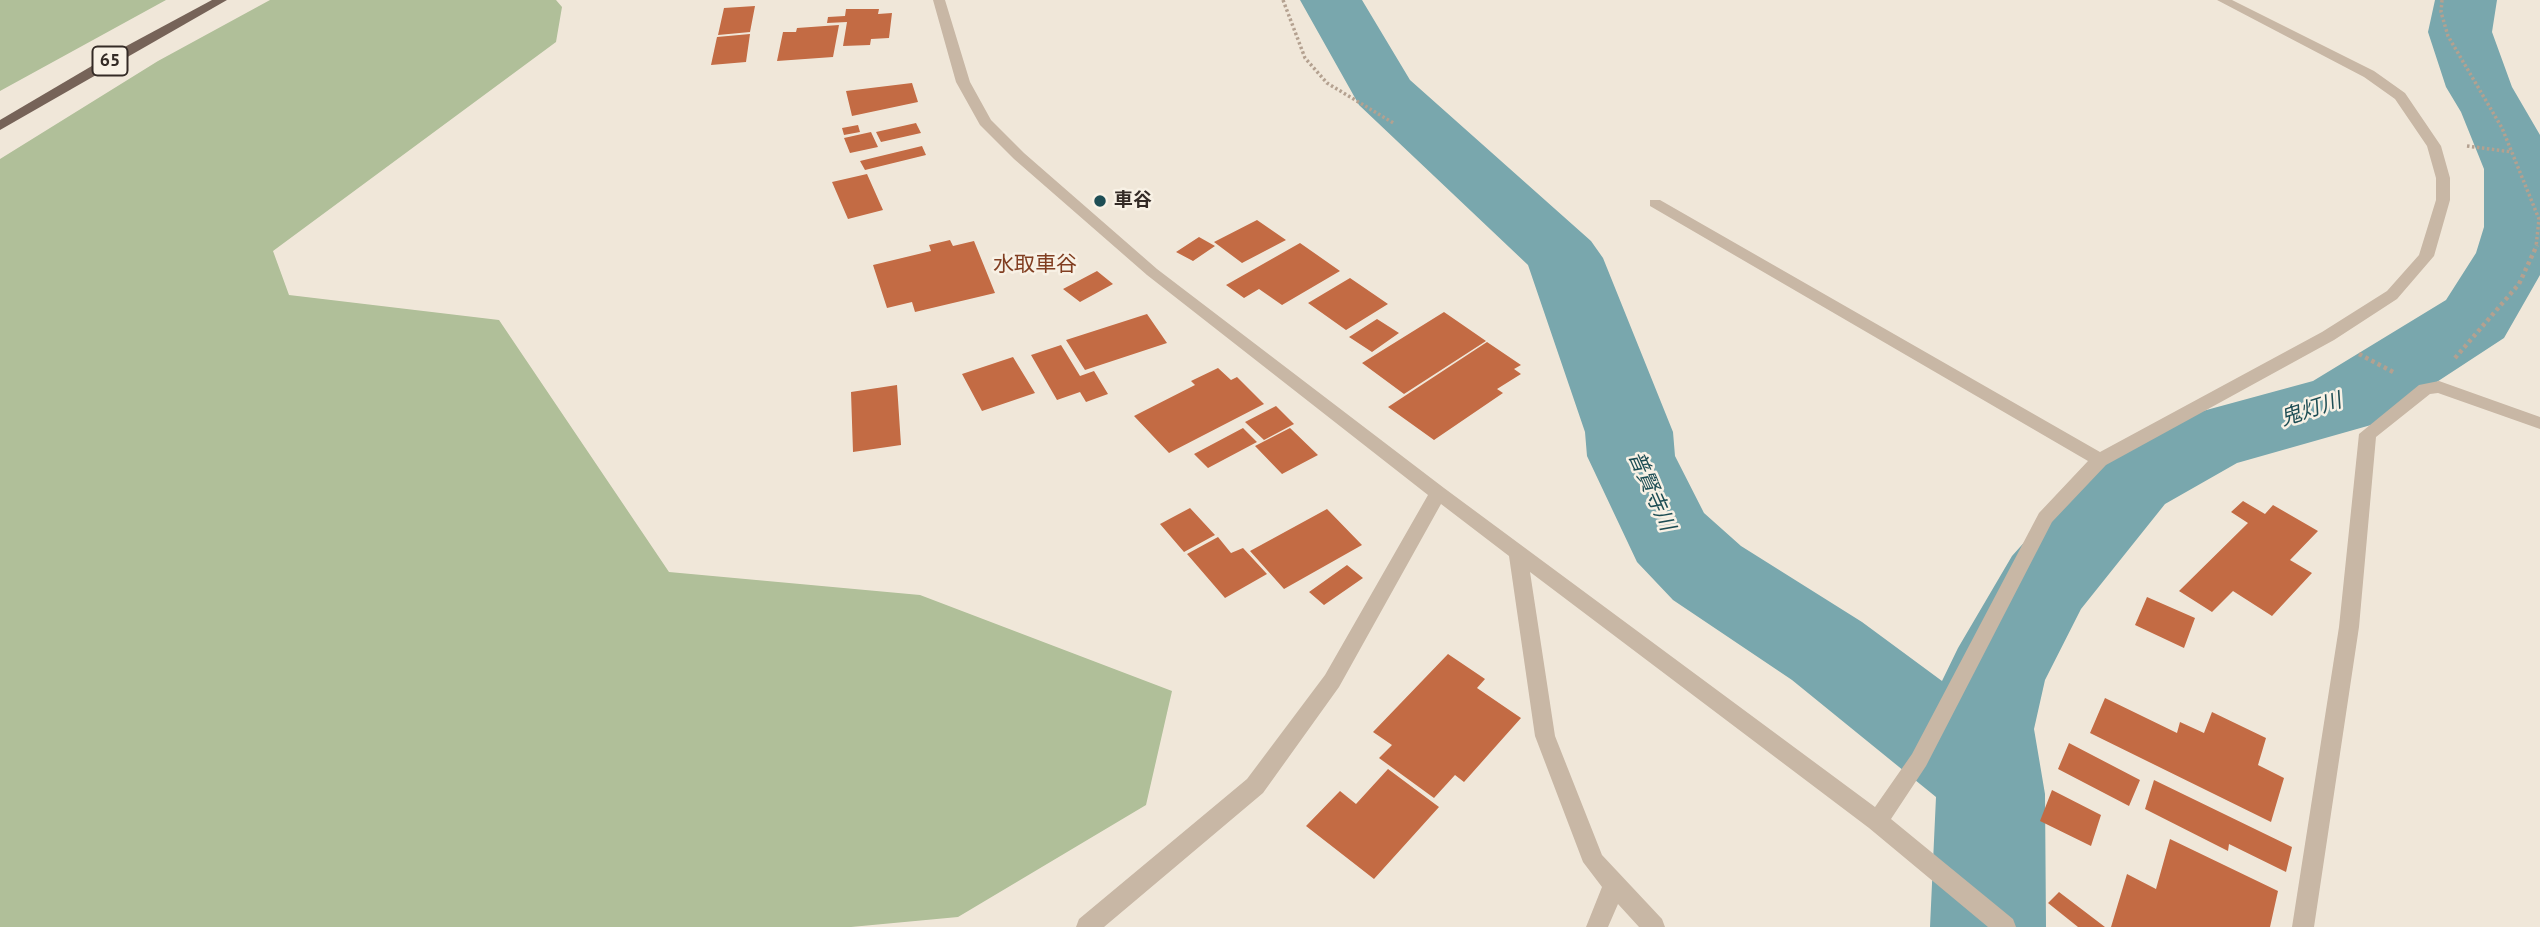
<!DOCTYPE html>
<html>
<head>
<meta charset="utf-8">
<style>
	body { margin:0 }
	canvas { display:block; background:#f0e7d9 }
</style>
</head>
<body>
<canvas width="2540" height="927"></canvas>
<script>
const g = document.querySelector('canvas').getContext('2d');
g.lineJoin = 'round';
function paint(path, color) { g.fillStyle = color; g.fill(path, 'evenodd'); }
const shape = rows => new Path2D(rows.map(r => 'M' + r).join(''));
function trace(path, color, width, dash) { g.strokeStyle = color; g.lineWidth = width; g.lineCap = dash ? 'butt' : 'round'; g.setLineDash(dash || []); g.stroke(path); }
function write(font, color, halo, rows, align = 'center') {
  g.font = font + ' "PT Sans","Noto Sans JP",sans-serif'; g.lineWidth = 5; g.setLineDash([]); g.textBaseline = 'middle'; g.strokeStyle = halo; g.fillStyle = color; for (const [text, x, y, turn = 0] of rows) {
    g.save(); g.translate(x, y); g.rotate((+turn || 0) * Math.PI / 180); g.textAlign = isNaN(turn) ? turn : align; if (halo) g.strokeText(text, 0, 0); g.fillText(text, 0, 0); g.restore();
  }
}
paint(shape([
	[0,0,166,0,0,91],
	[270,0,556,0,562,7,556,42,273,251,289,295,499,320,669,572,920,595,1172,691,1146,805,958,917,851,927,0,927,0,159,158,61]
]), '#b0bf99');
paint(shape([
	[1300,0,1362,0,1410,80,1591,241,1603,258,1673,432,1675,456,1704,513,1741,546,1862,622,1942,681,1958,648,2012,556,2101,456,2177,418,2313,381,2446,300,2476,253,2484,227,2484,169,2461,112,2446,87,2428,32,2435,0,2497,0,2492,32,2512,87,2540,135,2540,275,2504,338,2371,425,2237,463,2165,504,2081,609,2045,680,2034,729,2045,794,2046,927,1930,927,1936,797,1792,680,1673,600,1637,562,1587,456,1585,432,1528,265,1359,105,1300,0]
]), '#79a7ad');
paint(shape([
	[755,6,750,32,718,35,724,8],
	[846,9,879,9,878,14,892,13,889,38,871,39,870,45,843,46,847,22,827,23,828,17,845,16],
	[839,25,833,57,777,61,783,32,796,32,797,28],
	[750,34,746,62,711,65,717,37],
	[912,83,918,102,852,116,846,91],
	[916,123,921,133,881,142,876,132],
	[858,125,860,132,844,135,842,128],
	[871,132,878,147,850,153,844,138],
	[922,146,926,155,865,170,860,161],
	[867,174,883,210,848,219,832,182],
	[1257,220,1286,240,1242,263,1214,242],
	[1199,237,1215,246,1193,261,1176,252],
	[950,240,953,246,974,241,995,293,915,312,912,302,887,308,873,265,931,251,929,245],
	[1300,243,1340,271,1282,305,1259,289,1244,298,1226,285],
	[1097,271,1113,284,1080,302,1063,289],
	[1350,278,1388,304,1346,330,1308,303],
	[1444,312,1486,341,1404,394,1362,363],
	[1147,314,1167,343,1085,370,1066,340],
	[1377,319,1399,333,1372,352,1349,337],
	[1487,342,1521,365,1514,369,1521,374,1497,389,1503,393,1434,440,1388,407],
	[1061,345,1080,376,1094,371,1108,394,1086,402,1080,392,1057,400,1031,355],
	[1013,357,1035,393,982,411,962,374],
	[1218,368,1231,380,1237,377,1264,404,1169,453,1134,416,1195,385,1191,381],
	[897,385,901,445,853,452,851,392],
	[1276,406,1294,424,1264,440,1245,422],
	[1243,428,1257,442,1208,468,1194,454],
	[1290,428,1318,455,1282,474,1255,446],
	[2243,501,2265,514,2273,505,2318,531,2290,560,2312,573,2272,616,2233,591,2212,612,2179,591,2248,523,2231,512],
	[1190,508,1215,535,1184,552,1160,524],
	[1327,509,1362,545,1284,589,1250,551],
	[1218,537,1231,553,1243,548,1267,574,1225,598,1187,554],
	[1347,565,1363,578,1324,605,1309,592],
	[2147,597,2195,618,2184,648,2135,625],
	[1448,654,1485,679,1477,688,1521,718,1464,782,1455,775,1434,798,1379,758,1392,745,1373,732],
	[2105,698,2177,733,2180,722,2204,733,2212,712,2266,738,2258,765,2284,778,2271,822,2090,733],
	[2069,743,2140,780,2129,806,2058,769],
	[1388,769,1439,807,1374,879,1306,826,1340,791,1356,804],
	[2154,780,2292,847,2286,872,2229,844,2228,851,2145,809],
	[2052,790,2101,815,2091,846,2040,821],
	[2170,839,2278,891,2270,927,2111,927,2127,874,2156,889],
	[2059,892,2105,927,2078,927,2048,903]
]), '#c36b44');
trace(shape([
	[1283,0,1305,58,1327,83,1395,124],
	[2442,0,2441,12,2448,36,2502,128,2539,219,2536,247],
	[2467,146,2512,152]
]), '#b4a190', 3.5, [2.5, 2.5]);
trace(shape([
	[2359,354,2395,373],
	[2455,358,2519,284,2537,245]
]), '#b4a190', 4.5, [3.5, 3.5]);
paint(shape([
	[933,0,945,0,970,82,991,120,1024,153,1157,269,1444,488,1875,807,1912,754,2039,513,2088,461,1650,206,1650,200,1660,200,2100,452,2322,332,2387,291,2419,255,2436,200,2436,178,2427,146,2395,99,2364,77,2217,0,2232,0,2374,71,2405,93,2441,146,2450,178,2450,200,2434,256,2397,299,2334,340,2106,465,2052,522,1926,766,1891,819,2013,919,2016,927,1988,927,1869,828,1530,572,1555,736,1602,855,1662,919,1665,927,1639,927,1618,904,1608,927,1586,927,1602,887,1583,862,1535,736,1509,556,1441,504,1339,687,1263,793,1104,927,1076,927,1079,919,1247,779,1325,675,1428,495,1147,275,1014,159,980,125,956,82,933,0],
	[2439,381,2540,417,2540,429,2438,393,2430,394,2376,437,2359,627,2314,927,2292,927,2339,627,2359,434,2419,385,2439,381]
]), '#c8b7a5');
paint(shape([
	[212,0,227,0,0,130,0,120,119,50,212,0]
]), '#766358');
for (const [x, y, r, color] of [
	[1100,201,7,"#1d4d54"]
]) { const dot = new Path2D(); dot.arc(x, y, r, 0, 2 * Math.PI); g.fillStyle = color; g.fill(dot); trace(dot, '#f8f1e5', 2.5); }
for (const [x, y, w] of [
	[110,61,35]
]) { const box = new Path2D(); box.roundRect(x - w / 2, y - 14.5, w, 29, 5); g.fillStyle = '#f8f1e5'; g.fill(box); trace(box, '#342b26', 2); }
write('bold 18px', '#342b26', null, [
	["65",110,61]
]);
write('bold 19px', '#342b26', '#f8f1e5', [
	["車谷",1114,201]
], 'left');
write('21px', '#813e21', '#f8f1e5', [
	["水取車谷",1035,265]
]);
write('italic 21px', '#1d4d54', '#f8f1e5', [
	["鬼灯川",2311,410,-18],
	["普賢寺川",1651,491,66]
]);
</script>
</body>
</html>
